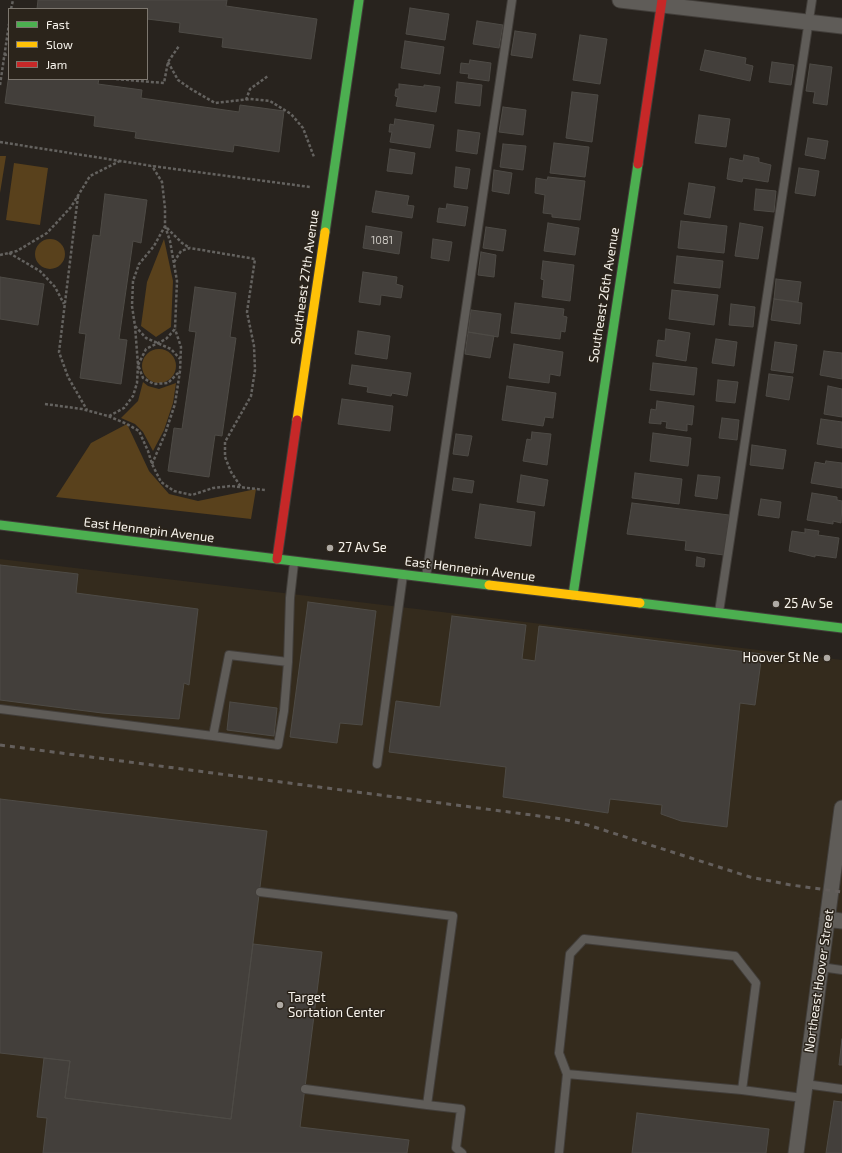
<!DOCTYPE html>
<html>
<head>
<meta charset="utf-8">
<style>
	body { margin:0 }
	#map { position:relative; width:842px; height:1153px; overflow:hidden; background:#28231e; font-family:"Exo 2",sans-serif }
	canvas { display:block }
	.legend { position:absolute; left:8px; top:8px; width:140px; height:72px; box-sizing:border-box; background:#2b241b; border:1px solid #7d776f; margin:0; padding:5px 7px; list-style:none; font-size:12px; color:#f7f3ec }
	.legend li { display:flex; align-items:center; gap:8px; height:20px }
	.legend b { width:20px; border:1px solid #7d776f }
</style>
</head>
<body>
<div id="map">
<canvas width="842" height="1153"></canvas>
<ul class="legend">
<li><b style="height:5px;background:#4caf50"></b>Fast</li>
<li><b style="height:5px;background:#ffc107"></b>Slow</li>
<li><b style="height:5px;background:#c62828"></b>Jam</li>
</ul>
</div>
<script>
const g = document.querySelector('canvas').getContext('2d');
g.lineJoin = 'round';
function paint(path, color) { g.fillStyle = color; g.fill(path, 'evenodd'); }
const shape = rows => new Path2D(rows.map(r => 'M' + r).join(''));
function trace(path, color, width, dash) { g.strokeStyle = color; g.lineWidth = width; g.lineCap = dash ? 'butt' : 'round'; g.setLineDash(dash || []); g.stroke(path); }
function write(font, color, halo, rows, align = 'center') {
  g.font = font + ' "Exo 2",sans-serif'; g.lineWidth = 3; g.setLineDash([]); g.textBaseline = 'middle'; g.strokeStyle = halo; g.fillStyle = color; for (const [text, x, y, turn = 0] of rows) {
    g.save(); g.translate(x, y); g.rotate((+turn || 0) * Math.PI / 180); g.textAlign = isNaN(turn) ? turn : align; if (halo) g.strokeText(text, 0, 0); g.fillText(text, 0, 0); g.restore();
  }
}
paint(shape([
	[0,559,842,660,842,1153,0,1153]
]), '#342b1d');
paint(shape([
	[0,156,6,156,0,193],
	[14,163,48,168,40,225,6,220],
	'35 254a15 15 0 1 1 30 0a15 15 0 1 1-30 0Z',
	[164,239,173,281,171,327,156,337,141,326,147,282],
	'142 366a17 17 0 1 1 34 0a17 17 0 1 1-34 0Z',
	[143,382,148,386,159,389,176,383,173,403,164,430,153,451,143,432,135,424,121,418,138,401],
	[127,424,149,471,169,494,198,501,256,489,251,519,56,497,91,443]
]), '#59411c');
const building = shape([
	[38,0,227,0,226,6,317,19,311,59,222,47,223,38,179,32,180,23,147,19,147,9,37,9,38,0],
	[410,8,449,14,445,40,406,34,410,8],
	[477,21,503,25,499,48,473,44,477,21],
	[515,31,536,34,532,58,511,55,515,31],
	[580,35,607,39,600,84,573,80,580,35],
	[405,41,444,47,440,74,401,68,405,41],
	[705,50,746,58,745,64,753,66,750,81,700,70,705,50],
	[470,60,491,63,489,81,468,78,469,74,460,73,461,63,469,64,470,60],
	[772,62,794,65,791,85,769,82,772,62],
	[810,64,832,67,827,105,813,103,815,92,806,91,810,64],
	[9,74,9,79,99,79,98,84,142,90,141,98,239,112,240,105,284,111,279,152,234,145,233,152,135,138,136,132,94,126,95,116,5,103,9,74],
	[457,82,482,85,480,106,455,103,457,82],
	[399,84,424,87,424,85,440,87,436,112,396,106,398,97,395,96,396,89,399,89,399,84],
	[572,92,598,95,592,142,566,138,572,92],
	[503,107,526,110,523,135,499,132,503,107],
	[699,115,730,119,726,147,695,143,699,115],
	[395,119,434,125,430,148,390,142,392,132,389,132,390,124,394,125,395,119],
	[458,130,480,133,477,154,456,151,458,130],
	[808,138,828,141,825,159,805,155,808,138],
	[554,143,589,147,585,177,550,173,554,143],
	[503,144,526,146,523,170,500,167,503,144],
	[390,149,415,153,412,174,387,171,390,149],
	[744,155,759,158,759,162,771,165,768,182,743,178,742,182,727,179,730,158,743,161,744,155],
	[456,167,470,169,467,189,454,187,456,167],
	[799,168,819,171,815,196,795,193,799,168],
	[494,170,512,173,509,194,492,191,494,170],
	[548,177,585,181,580,220,552,217,552,214,543,213,545,195,535,193,536,178,547,180,548,177],
	[689,183,715,187,710,218,684,214,689,183],
	[756,189,776,191,774,212,754,210,756,189],
	[376,191,409,196,407,205,414,206,412,218,372,212,376,191],
	[105,194,147,200,141,243,133,241,119,339,127,340,121,384,80,378,86,334,79,333,93,235,100,236,105,194],
	[447,204,468,207,465,226,437,222,439,208,446,209,447,204],
	[681,221,727,226,724,253,678,248,681,221],
	[548,223,579,228,575,255,544,251,548,223],
	[740,223,763,227,758,259,735,256,740,223],
	[366,226,402,232,399,254,363,248,366,226],
	[486,227,506,230,503,251,483,248,486,227],
	[433,239,452,242,449,261,431,258,433,239],
	[481,252,496,255,494,277,478,275,481,252],
	[677,256,723,261,720,288,674,283,677,256],
	[543,261,574,265,570,301,542,297,544,280,541,279,543,261],
	[363,272,397,277,396,284,403,286,401,298,381,295,380,305,359,302,363,272],
	[0,277,44,284,38,325,0,319,0,277],
	[776,279,801,282,798,302,774,299,776,279],
	[195,287,236,293,230,337,236,338,222,436,215,435,209,477,168,471,174,428,182,429,196,332,189,331,195,287],
	[672,290,718,295,714,325,669,319,672,290],
	[774,299,802,303,800,324,771,320,774,299],
	[515,303,564,309,563,316,567,317,565,332,561,331,560,339,511,333,515,303],
	[731,304,755,307,753,327,729,325,731,304],
	[471,310,501,314,498,337,468,332,471,310],
	[666,329,690,333,686,361,656,356,658,340,665,341,666,329],
	[358,331,390,336,387,359,355,354,358,331],
	[468,332,494,336,490,358,465,354,468,332],
	[716,339,737,342,734,366,712,363,716,339],
	[775,342,797,345,793,373,771,370,775,342],
	[514,344,563,352,560,376,550,374,549,383,509,378,514,344],
	[824,351,842,353,842,379,820,375,824,351],
	[653,363,697,368,694,395,650,390,653,363],
	[352,365,411,373,407,396,392,393,391,396,367,392,368,387,349,384,352,365],
	[769,374,793,377,789,400,766,396,769,374],
	[718,380,738,382,735,403,716,401,718,380],
	[507,386,556,393,553,418,545,417,543,426,502,420,507,386],
	[828,386,842,389,842,417,824,414,828,386],
	[342,399,393,406,390,431,338,424,342,399],
	[657,401,694,406,692,425,687,424,687,431,666,428,667,422,661,421,661,424,649,423,651,409,656,410,657,401],
	[722,418,739,420,737,440,719,438,722,418],
	[821,419,842,422,842,448,817,444,821,419],
	[532,432,551,434,547,465,523,461,527,439,531,440,532,432],
	[653,433,691,438,688,466,650,461,653,433],
	[456,434,472,436,468,456,453,454,456,434],
	[752,445,786,450,783,469,750,465,752,445],
	[826,461,842,463,842,488,811,483,815,462,825,464,826,461],
	[635,473,682,479,679,504,632,498,635,473],
	[521,475,548,480,544,506,517,502,521,475],
	[698,475,720,477,717,499,695,496,698,475],
	[454,478,474,481,472,493,452,490,454,478],
	[812,493,837,497,837,500,842,501,841,523,833,521,833,524,807,520,812,493],
	[761,499,781,502,779,518,758,515,761,499],
	[632,503,729,515,724,555,685,550,686,541,627,534,632,503],
	[480,504,535,512,531,546,475,538,480,504],
	[805,529,819,531,818,535,839,538,836,558,815,555,815,557,789,551,792,531,805,533,805,529],
	[697,557,705,559,704,567,696,566,697,557],
	[0,565,78,574,76,593,198,609,189,685,184,683,179,719,102,713,0,700,0,565],
	[308,602,376,611,362,725,340,723,337,743,290,737,308,602],
	[452,616,526,625,522,659,535,661,539,626,762,654,755,705,740,703,727,827,681,821,661,814,662,805,610,799,608,813,503,797,506,767,389,752,396,701,440,707,452,616],
	[230,702,277,708,274,736,227,730,230,702],
	[0,799,267,831,231,1119,65,1098,70,1061,0,1053,0,799],
	[253,944,322,952,300,1127,409,1140,407,1153,43,1153,47,1118,37,1117,44,1058,70,1061,65,1098,231,1119,253,944],
	[842,1039,842,1065,839,1065,842,1039],
	[834,1101,842,1102,842,1153,826,1153,834,1101],
	[637,1113,769,1129,766,1153,632,1153,637,1113]
]);
paint(building, '#433f3b');
trace(building, '#4e4b46', 1);
const lane = shape([
	[426,577,512,0],
	[719,612,812,0],
	[0,709,213,736,229,655,288,662,290,598,294,563],
	[213,736,278,745,284,711,288,662],
	[377,764,403,575],
	[260,892,453,916,427,1105,461,1109,456,1148,462,1153],
	[821,967,842,970],
	[567,1074,559,1053,570,954,584,939,735,956,756,983,742,1090],
	[805,1084,842,1089],
	[305,1089,427,1105],
	[559,1153,567,1074,742,1090,803,1098]
]);
const street = shape([
	[620,0,842,26],
	[827,919,842,921],
	[796,1153,842,808]
]);
const fast = shape([
	[325,232,359,0],
	[0,525,489,585],
	[573,595,638,164],
	[640,603,842,628]
]);
const slow = shape([
	[297,420,325,232],
	[489,585,640,603]
]);
const jam = shape([
	[638,164,662,0],
	[277,559,297,420]
]);
trace(lane, '#423e3a', 10);
trace(street, '#423e3a', 17);
trace(fast, '#423e3a', 11);
trace(slow, '#423e3a', 11);
trace(jam, '#423e3a', 11);
trace(shape([
	[11,9,13,0],
	[4,55,9,54],
	[168,62,178,80,191,89,215,103,250,99,270,101,291,114,303,128,314,157],
	[116,79,164,83,168,62,179,46],
	[0,85,9,24],
	[246,100,250,89,268,76],
	[0,142,152,166,310,187],
	[78,196,59,352,68,377,87,410],
	[165,226,170,241,177,281,175,329,166,339,146,349,138,365,143,378,154,384,168,383,180,371],
	[167,228,182,243,190,248],
	[9,253,40,271,55,287,64,304],
	[0,255,17,251,47,233,71,207,90,176,120,161],
	[174,262,181,251,190,248,255,259,247,312,254,346,255,370,251,396,225,442,225,457,231,472,241,487],
	[135,326,146,338,171,349,180,359],
	[45,404,82,409,108,416,127,424,139,431,148,451,152,464,161,482,174,491,192,495,213,488,231,486,265,490],
	[109,416,124,408,133,396,137,383,138,365,135,326,132,306,133,281,139,264,154,246,165,226,165,208,162,182,152,166],
	[152,464,165,434,175,404,180,371,181,347,175,329]
]), '#64625f', 2.5, [3, 2]);
trace(lane, '#5f5c58', 8);
trace(street, '#5f5c58', 15);
trace(fast, '#4caf50', 9);
trace(slow, '#ffc107', 9);
trace(jam, '#c62828', 9);
trace(shape([
	[0,745,562,819,588,825,750,877,791,885,842,892]
]), '#645f5c', 3, [5, 5]);
for (const [x, y, r, color] of [
	[330,548,4,"#afaaa4"],
	[776,604,4,"#afaaa4"],
	[827,658,4,"#afaaa4"],
	[280,1005,4,"#afaaa4"]
]) { const dot = new Path2D(); dot.arc(x, y, r, 0, 2 * Math.PI); g.fillStyle = color; g.fill(dot); trace(dot, '#2b241b', 1.5); }
write('11px', '#cac6c0', null, [
	["1081",382,240]
]);
write('13px', '#f7f3ec', '#2b241b', [
	["Southeast 27th Avenue",305,277,-82],
	["Southeast 26th Avenue",604,295,-81],
	["East Hennepin Avenue",149,530,7],
	["East Hennepin Avenue",470,569,7],
	["Northeast Hoover Street",819,981,-82]
]);
write('13px', '#f7f3ec', '#2b241b', [
	["27 Av Se",338,548],
	["25 Av Se",784,604],
	["Hoover St Ne",819,658,"right"],
	["Target",288,998],
	["Sortation Center",288,1013]
], 'left');
</script>
</body>
</html>
